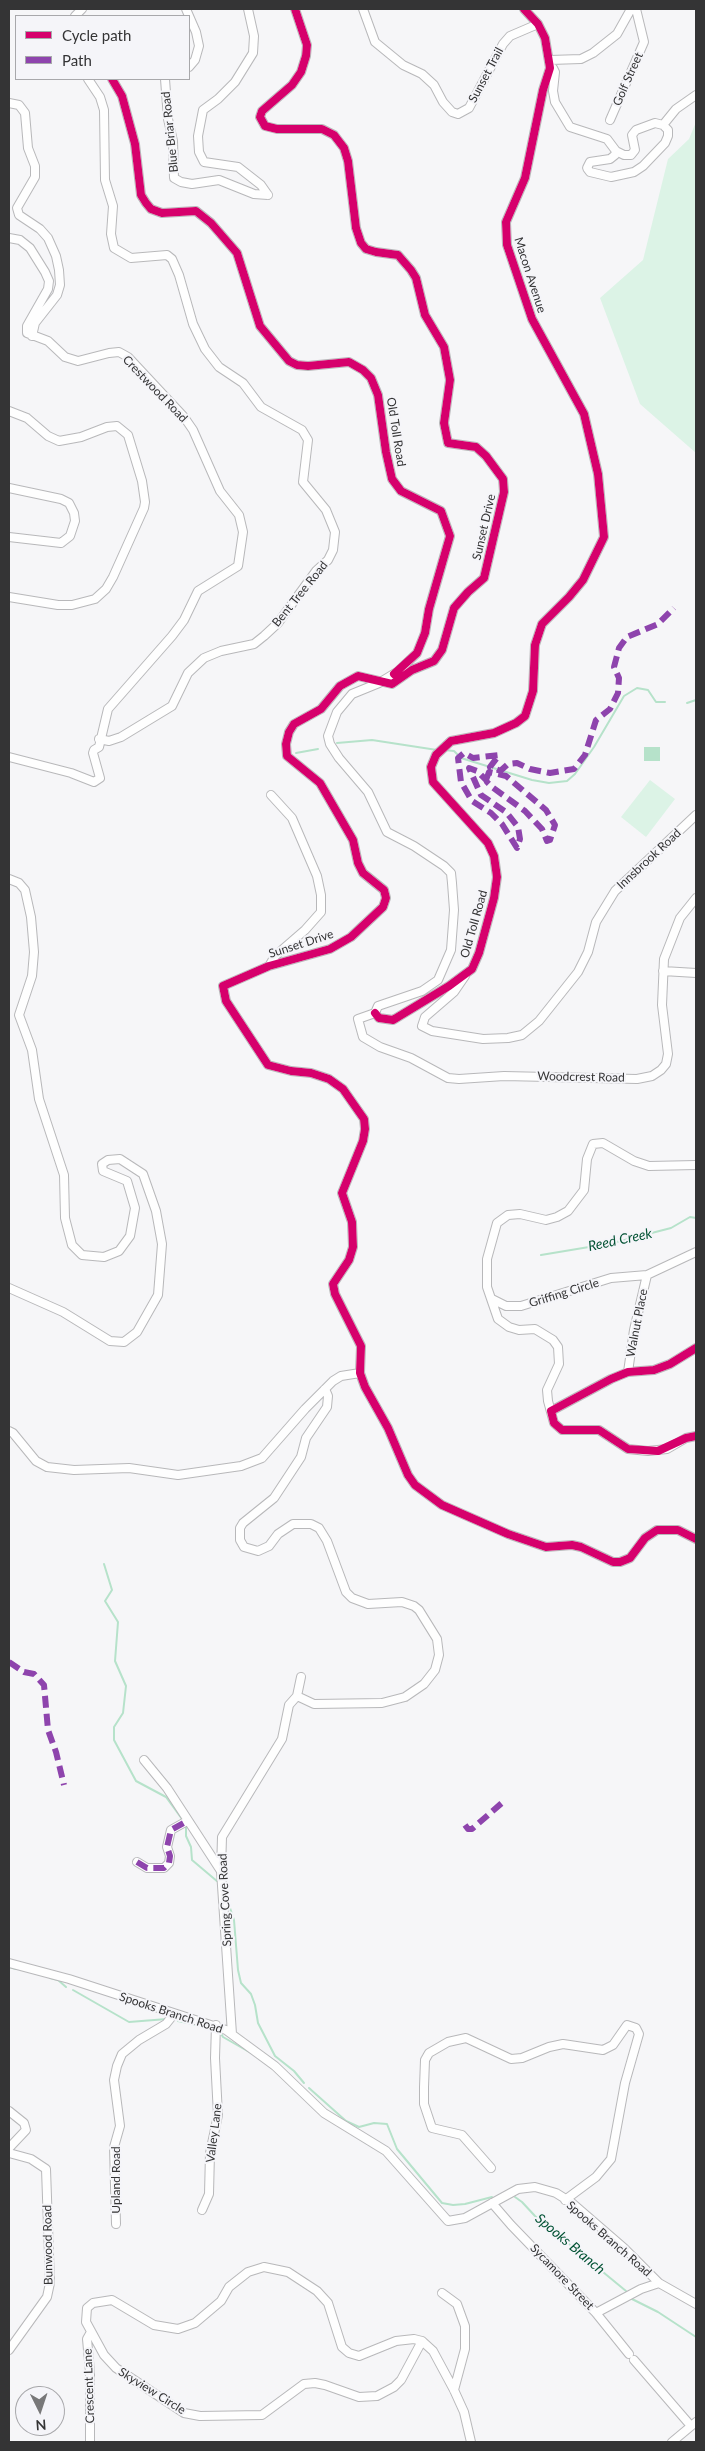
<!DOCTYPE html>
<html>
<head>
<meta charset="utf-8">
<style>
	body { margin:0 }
	#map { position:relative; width:705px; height:2451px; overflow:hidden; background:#f6f6f8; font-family:Lato,sans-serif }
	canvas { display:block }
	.frame { position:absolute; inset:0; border:10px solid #343435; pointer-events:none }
	.legend { position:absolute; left:15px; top:15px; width:175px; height:65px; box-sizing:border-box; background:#f5f5f9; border:1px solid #a8a8ab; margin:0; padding:6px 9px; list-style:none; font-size:15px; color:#343435 }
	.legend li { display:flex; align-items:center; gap:10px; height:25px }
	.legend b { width:25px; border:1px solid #a8a8ab }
	.north { position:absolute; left:15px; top:2386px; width:50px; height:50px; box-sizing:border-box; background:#f5f5f9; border:1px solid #a8a8ab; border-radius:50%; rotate:176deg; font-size:14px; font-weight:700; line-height:20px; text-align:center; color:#343435 }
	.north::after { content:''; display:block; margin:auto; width:18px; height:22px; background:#787879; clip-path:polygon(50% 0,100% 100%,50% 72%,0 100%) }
</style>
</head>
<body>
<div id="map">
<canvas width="705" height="2451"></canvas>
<div class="frame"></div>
<ul class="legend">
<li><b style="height:6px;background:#d6006c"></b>Cycle path</li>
<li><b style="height:6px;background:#8e44ad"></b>Path</li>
</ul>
<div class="north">N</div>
</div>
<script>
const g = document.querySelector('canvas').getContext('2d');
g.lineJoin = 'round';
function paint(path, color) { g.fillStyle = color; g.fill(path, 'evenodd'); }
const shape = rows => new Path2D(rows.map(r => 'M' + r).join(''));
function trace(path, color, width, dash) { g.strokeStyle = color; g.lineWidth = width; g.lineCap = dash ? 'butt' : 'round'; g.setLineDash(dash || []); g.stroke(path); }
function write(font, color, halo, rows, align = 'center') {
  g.font = font + ' Lato,sans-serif'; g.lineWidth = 4; g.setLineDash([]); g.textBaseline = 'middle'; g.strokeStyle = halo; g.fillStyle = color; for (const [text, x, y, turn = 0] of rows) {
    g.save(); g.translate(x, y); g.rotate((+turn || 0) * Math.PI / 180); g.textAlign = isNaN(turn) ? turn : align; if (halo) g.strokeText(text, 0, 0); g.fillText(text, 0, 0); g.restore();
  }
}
paint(shape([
	[696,122,696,453,640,404,600,298,643,260,668,159,689,139],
	[650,780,675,799,646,837,621,817]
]), '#dcf3e6');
paint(shape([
	[644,747,660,747,660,761,644,761]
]), '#b6e2ca');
trace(shape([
	[687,703,696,700],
	[337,743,372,740,437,750],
	[444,750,454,751,461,758,532,780,549,783,567,781,575,774,594,747,624,696,637,688,648,690,656,702,665,702],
	[296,753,318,749],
	[541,1255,613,1243,671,1228,690,1217,696,1218],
	[104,1564,112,1590,105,1601,118,1622,115,1661,126,1686,123,1713,114,1727,114,1740,136,1781,166,1797,182,1819],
	[186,1825,186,1836,191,1847,192,1860,218,1882],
	[225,1888,229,1899],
	[230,1908,234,1920,238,1970,241,1983,251,1994,255,2005,258,2023,275,2056,294,2071,304,2083],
	[9,1967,16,1969],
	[50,1978,58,1980,66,1987],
	[73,1990,129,2022,167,2019],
	[178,2021,202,2026],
	[219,2030,223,2037,251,2053],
	[309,2088,346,2121,359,2127,374,2123,387,2124,397,2149,442,2203,453,2205,465,2204,492,2197],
	[515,2197,522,2202,535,2216,626,2291],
	[632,2299,658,2312,696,2337]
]), '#b6e2ca', 2);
const minor = shape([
	[186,9,196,32,199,46,195,60,189,67],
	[248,9,254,36,253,53,235,82,218,99,203,110,198,136,199,152,204,162,238,167,261,185,268,195],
	[295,9,307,45,306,56,301,72,292,85,262,111,260,117,265,126,277,129,322,129,334,135,344,148,348,161,356,228,361,243,366,249,376,252,398,255,411,270,416,278,425,315,444,347,450,380,444,423,448,443,476,447,486,456,503,479,504,492,484,578,468,592,454,608,442,650,434,661,412,670,392,684,358,676,340,686,321,709,294,724,289,732,286,744,287,756,320,783,353,840,358,863,363,873,384,890,386,898,383,907,351,937,330,949,269,966,223,986,226,1001,268,1065,291,1071,311,1073,329,1079,343,1089,364,1119,365,1129,363,1141,342,1193,352,1222,353,1247,349,1260,333,1284,335,1294,361,1346,360,1373,365,1387,388,1428,408,1475,415,1485,442,1505,508,1534,546,1547,572,1545,581,1547,613,1562,620,1562,630,1558,645,1538,657,1530,678,1530,696,1539],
	[363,9,375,42,403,65,422,74,434,85,443,102,452,112,458,114,469,108,503,44,510,36,538,24],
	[75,16,82,9],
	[550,60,581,59,593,53,617,34,631,9],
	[550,68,553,68,555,72,553,91,555,102,570,127,607,139,616,151,624,155,631,155,635,150,632,135,636,130,655,123,663,125,668,130,668,136,665,143,643,166,634,172,611,177,590,172,587,168,590,162,610,159,615,155,616,151],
	[88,79,100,97,104,110,105,180,113,206,111,234,114,248,131,258,167,255,172,259,179,275,193,324,205,349,219,367,243,383,261,407,302,430,308,440,303,482,326,510,335,532,333,550,328,560,316,571,278,623,264,636,254,644,221,651,204,658,188,673,172,706,121,737,109,741,99,739],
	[112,79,122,96,135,144,141,195,146,203,151,209,162,213,196,211,211,223,237,253,260,326,289,361,297,365,308,366,349,362,363,370,371,378,378,395,386,452,392,479,401,491,441,511,450,536,429,609,425,633,417,653,397,672,379,683,352,694,337,712,328,736,330,744,339,758,368,792,387,832,414,846,444,866,451,873,452,883,454,910,451,950,438,980,422,991,378,1006,375,1013],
	[165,79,168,119,173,141,174,178,181,182,192,184,219,180,254,194,268,195],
	[9,103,19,105,25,113,28,148,35,166,35,177,17,208,19,215,40,229,48,238,56,256,59,270,60,285,57,295,35,323,32,336],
	[610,120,644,42,636,9],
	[663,125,676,109,696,95],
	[9,238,20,240,30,248,45,272,49,281,48,289,27,326,27,333,48,341,65,357,78,361,109,353,119,352,128,357,184,417,193,430,220,491,239,515,243,532,238,566,198,591,184,620,172,636,108,709,99,747,94,750,93,753,100,778,94,782,71,773,9,757],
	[9,411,27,418,48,436,59,441,81,437,107,427,117,426,128,435,142,481,145,502,144,508,113,577,106,589,95,599,72,605,58,605,9,597],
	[9,488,61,499,69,503,74,513,75,521,70,536,61,543,9,537],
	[9,879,19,883,25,890,31,917,34,952,32,976,19,1015,32,1050,39,1099,64,1175,65,1218,72,1245,82,1255,104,1257,119,1251,130,1236,135,1208,127,1181,103,1171,102,1164,108,1160,120,1159,143,1174,156,1211,162,1244,158,1295,137,1332,124,1342,110,1341,63,1312,9,1288],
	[269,966,275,956,305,930,321,912,321,895,317,876,292,818,271,795],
	[663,971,696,973],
	[465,976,454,992,425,1017,422,1026,432,1031,483,1039,508,1038,522,1035,539,1021,578,972,588,952,596,922,615,891,696,815],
	[375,1013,379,1018,393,1020,449,986,472,969,479,953,494,898,497,877,494,856,488,843,433,782,431,767,436,755,451,741,494,733,516,723,525,716,533,691,535,645,542,624,569,597,583,580,604,537,598,474,584,414,532,319,507,245,506,222,525,178,543,90,550,68,545,38,538,24,524,9],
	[375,1013,358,1019,363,1037,380,1047,411,1058,448,1078,459,1079,504,1076,637,1079,652,1076,661,1070,666,1064,668,1054,662,1005,664,959,680,918,696,898],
	[696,1165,649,1166,634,1161,603,1143,593,1144,587,1159,584,1190,568,1211,557,1217,546,1220,520,1214,508,1215,497,1223,487,1259,487,1287,498,1319,509,1327,519,1330,535,1329,553,1340,558,1347,559,1364,547,1390,548,1401,554,1423,562,1430,599,1430,628,1449,648,1451,667,1449,686,1438,696,1436],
	[492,1299,506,1306,521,1306,611,1278,647,1275,696,1252],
	[628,1372,634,1330,647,1275],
	[551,1411,611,1379,628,1372,654,1370,670,1364,696,1348],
	[9,1431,13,1433,36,1461,47,1467,74,1470,129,1468,178,1475,241,1466,262,1458,305,1409,333,1381,341,1376,360,1373],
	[301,1677,297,1696,314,1704,382,1703,405,1697,424,1684,435,1670,439,1655,437,1639,419,1610,414,1606,402,1602,368,1604,352,1598,346,1592,327,1541,319,1528,311,1524,293,1524,278,1534,269,1546,258,1551,244,1547,240,1540,240,1528,243,1523,274,1498,301,1457,306,1438,327,1407,328,1396,325,1389],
	[144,1760,167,1788,221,1871],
	[137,1862,147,1868,164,1868,169,1863,170,1856,167,1847,171,1830,187,1821],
	[9,1963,69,1979,226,2030,275,2066,324,2113,386,2151,448,2221,465,2218,518,2189,535,2187,556,2193,572,2203,624,2248,659,2283,696,2304],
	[232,2034,221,1871,222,1837,282,1739,289,1705,297,1696],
	[9,2111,24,2123,26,2130,9,2148],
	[9,2153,31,2159,46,2169,50,2283,47,2297,9,2350],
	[491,2168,462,2135,432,2128,424,2104,424,2087,425,2060,429,2053,448,2042,466,2038,511,2059,522,2058,549,2047,563,2044,603,2050,613,2045,627,2025,636,2028,639,2034,625,2083,611,2159,596,2177,565,2200],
	[492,2203,511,2225,596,2313,629,2354],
	[202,2210,209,2194,210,2153,218,2115,215,2058,216,2025],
	[116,2224,114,2147,120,2126,114,2080,117,2066,122,2054,139,2040,166,2024,174,2014],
	[264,2267,288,2272,317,2291,328,2303,342,2347,349,2353,359,2356,396,2341,414,2339,422,2341,401,2380,394,2387,377,2396,359,2397,325,2385,315,2383,304,2384,262,2415,200,2416,184,2413,116,2368,104,2355,86,2322,87,2308,93,2303,112,2300,154,2325,178,2329,195,2323,221,2301,229,2287,248,2272,264,2267],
	[442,2293,457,2304,465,2326,465,2349,454,2390],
	[596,2313,641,2289,659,2283],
	[422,2341,433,2351,454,2390,464,2412,471,2442],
	[634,2360,691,2426],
	[90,2442,90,2372,87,2339,91,2332],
	[672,2442,696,2422]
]);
trace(minor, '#b8b8ba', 10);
trace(minor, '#fefefe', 8);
trace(shape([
	[498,773,508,764,517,763,530,769,550,773,574,769,585,755,596,720,610,709,618,693,619,678,614,667,619,648,627,637,658,624,674,608],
	[486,780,489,772,506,776,546,810,555,825,550,840,547,841,542,829,525,811,492,787,487,782,486,780,477,771,469,768,481,795,506,812,518,827,520,839,517,848,502,824,491,813,472,801,461,782,458,758,464,753,473,758,499,755,490,767,501,771],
	[9,1662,24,1672,34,1674,44,1685,48,1730,56,1752,64,1785],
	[465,1825,468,1829,472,1829,503,1802],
	[137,1862,147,1868,164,1868,169,1863,170,1856,167,1847,171,1830,187,1821]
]), '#8e44ad', 6, [12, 6]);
trace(shape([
	[295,9,307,45,306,56,301,72,292,85,262,111,260,117,265,126,277,129,322,129,334,135,344,148,348,161,356,228,361,243,366,249,376,252,398,255,411,270,416,278,425,315,444,347,450,380,444,423,448,443,476,447,486,456,503,479,504,492,484,578,468,592,454,608,442,650,434,661,412,670,392,684,358,676,340,686,321,709,294,724,289,732,286,744,287,756,320,783,353,840,358,863,363,873,384,890,386,898,383,907,351,937,330,949,269,966,223,986,226,1001,268,1065,291,1071,311,1073,329,1079,343,1089,364,1119,365,1129,363,1141,342,1193,352,1222,353,1247,349,1260,333,1284,335,1294,361,1346,360,1373,365,1387,388,1428,408,1475,415,1485,442,1505,508,1534,546,1547,572,1545,581,1547,613,1562,620,1562,630,1558,645,1538,657,1530,678,1530,696,1539],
	[112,79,122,96,135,144,141,195,146,203,151,209,162,213,196,211,211,223,237,253,260,326,289,361,297,365,308,366,349,362,363,370,371,378,378,395,386,452,392,479,401,491,441,511,450,536,429,609,425,633,417,653,394,674],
	[375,1013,379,1018,393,1020,449,986,472,969,479,953,494,898,497,877,494,856,488,843,433,782,431,767,436,755,451,741,494,733,516,723,525,716,533,691,535,645,542,624,569,597,583,580,604,537,598,474,584,414,532,319,507,245,506,222,525,178,543,90,550,68,545,38,538,24,524,9],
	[696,1348,670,1364,654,1370,628,1372,611,1379,551,1411,554,1423,562,1430,599,1430,628,1449,658,1451,686,1438,696,1436]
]), '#d6006c', 8);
write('12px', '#343435', '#f5f5f9', [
	["Sunset Trail",486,75,-62],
	["Golf Street",628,79,-66],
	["Blue Briar Road",170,132,-96],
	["Macon Avenue",530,275,72],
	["Crestwood Road",155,389,46],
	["Old Toll Road",396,432,81],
	["Sunset Drive",484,527,-77],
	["Bent Tree Road",300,594,-51],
	["Innsbrook Road",649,859,-43],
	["Old Toll Road",474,924,-74],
	["Sunset Drive",301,944,-18],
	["Woodcrest Road",581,1077,1],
	["Griffing Circle",564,1293,-17],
	["Walnut Place",637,1323,-79],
	["Spring Cove Road",225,1900,-93],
	["Spooks Branch Road",171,2013,18],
	["Valley Lane",214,2133,-83],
	["Upland Road",116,2180,-90],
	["Spooks Branch Road",609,2239,41],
	["Bunwood Road",48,2245,-91],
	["Sycamore Street",562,2277,46],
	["Crescent Lane",89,2386,-92],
	["Skyview Circle",152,2391,32]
]);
write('italic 14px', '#035334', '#f5f5f9', [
	["Reed Creek",620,1240,-12],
	["Spooks Branch",570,2244,40]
]);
</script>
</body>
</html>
